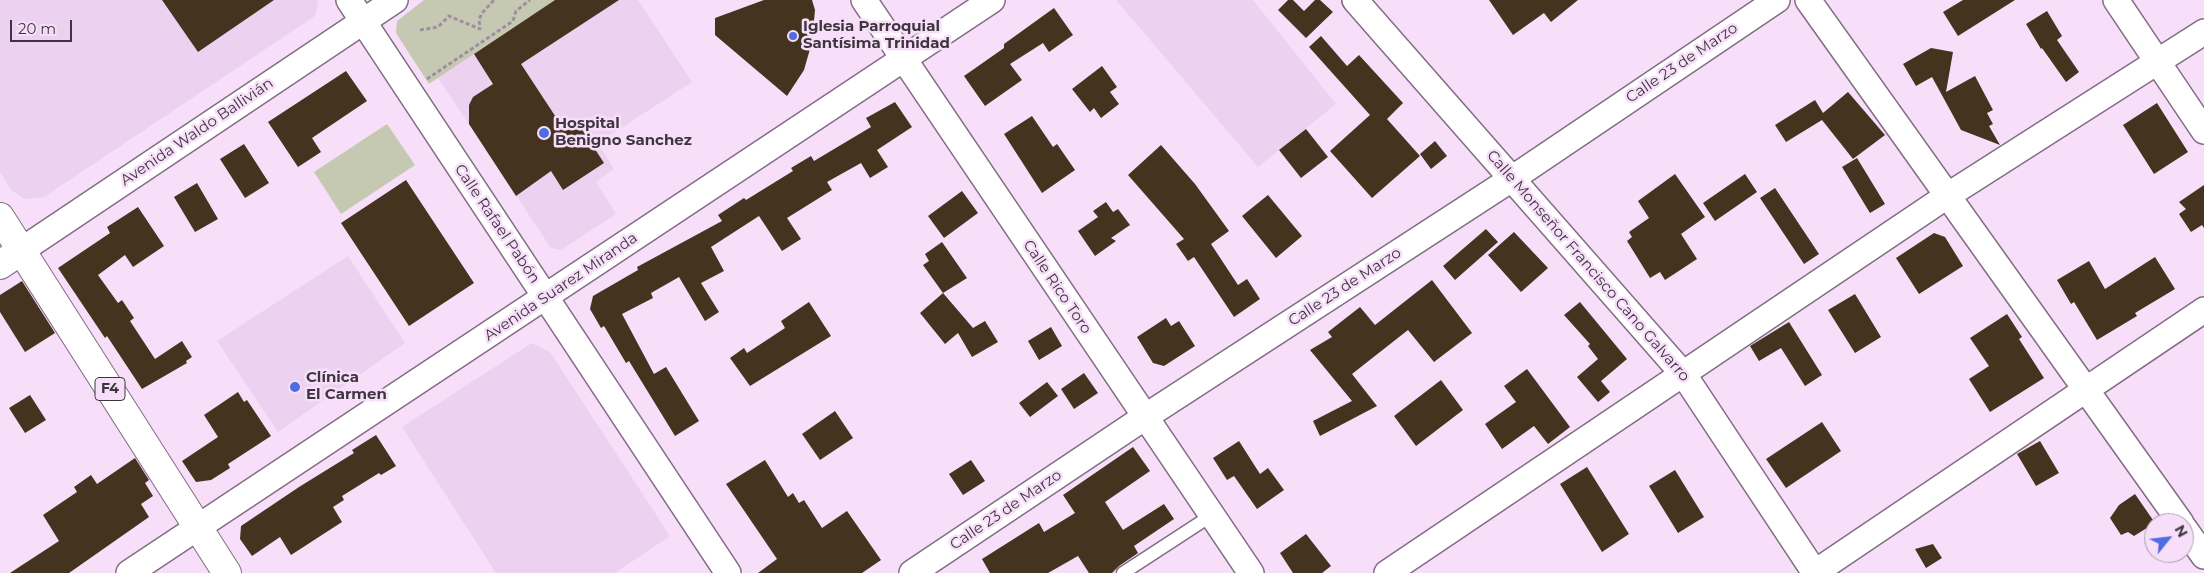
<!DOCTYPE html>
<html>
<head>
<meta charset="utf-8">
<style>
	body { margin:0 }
	#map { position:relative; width:2204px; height:573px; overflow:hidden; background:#f7dff9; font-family:Montserrat,sans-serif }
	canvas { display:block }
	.north { position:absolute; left:2144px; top:513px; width:50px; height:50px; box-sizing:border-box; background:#f7dff9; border:1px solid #ad9baf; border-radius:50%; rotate:61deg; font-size:14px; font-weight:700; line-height:20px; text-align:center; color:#3e353f }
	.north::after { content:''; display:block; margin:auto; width:18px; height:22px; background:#506ce0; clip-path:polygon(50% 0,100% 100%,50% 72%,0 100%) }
	.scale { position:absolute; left:10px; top:20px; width:62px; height:22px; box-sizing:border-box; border:2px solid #3e353f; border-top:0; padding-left:6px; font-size:15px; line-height:18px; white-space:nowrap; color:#3e353f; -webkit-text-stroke:4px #f7dff9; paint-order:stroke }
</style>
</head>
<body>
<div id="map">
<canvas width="2204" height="573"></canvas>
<div class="north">N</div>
<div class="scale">20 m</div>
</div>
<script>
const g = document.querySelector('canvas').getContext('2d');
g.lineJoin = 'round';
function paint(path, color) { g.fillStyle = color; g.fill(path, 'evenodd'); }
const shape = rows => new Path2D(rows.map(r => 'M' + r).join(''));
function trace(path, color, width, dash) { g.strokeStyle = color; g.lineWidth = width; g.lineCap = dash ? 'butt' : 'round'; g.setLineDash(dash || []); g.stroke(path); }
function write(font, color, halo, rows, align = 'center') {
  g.font = font + ' Montserrat,sans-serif'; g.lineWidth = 5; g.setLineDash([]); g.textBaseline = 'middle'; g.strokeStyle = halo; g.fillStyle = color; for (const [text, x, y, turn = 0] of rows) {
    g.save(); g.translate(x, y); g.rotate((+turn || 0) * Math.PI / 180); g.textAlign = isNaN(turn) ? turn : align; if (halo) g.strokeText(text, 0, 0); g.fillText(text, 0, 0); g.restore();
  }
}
paint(shape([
	[0,0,317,0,318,3,315,16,44,197,25,199,11,190,0,172],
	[555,0,638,0,692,82,598,143,614,169,596,182,616,214,561,250,551,248,438,78],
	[1116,0,1253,0,1336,104,1258,167],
	[348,256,405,343,278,432,217,341],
	[532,343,550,352,670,536,615,573,496,573,402,427]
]), '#edd1f0');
paint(shape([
	[424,0,555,0,429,84,396,33,397,21],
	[387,124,415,165,341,214,314,172]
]), '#c5c9b2');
paint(shape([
	[162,0,274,0,198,52],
	[555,0,619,0,521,64,565,131,578,123,604,163,563,190,551,171,516,196,469,124,469,105,473,97,493,84,474,54],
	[764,0,812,0,815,10,812,42,804,70,787,96,715,35,715,18],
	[1288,0,1293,0,1304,11,1315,0,1320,0,1333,12,1306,38,1278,10],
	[1489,0,1578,0,1551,22,1544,13,1513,35],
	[1963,0,2015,0,1958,36,1943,12],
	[1054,8,1073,35,1049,52,1043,43,1010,64,1022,80,985,106,964,76,1004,48,1004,44],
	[2047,11,2062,36,2057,40,2079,72,2066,82,2042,48,2041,49,2026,24],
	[1321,36,1347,66,1359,55,1403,103,1387,119,1420,156,1372,198,1330,151,1370,115,1309,47],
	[1931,48,1953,52,1946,92,1975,76,1993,110,1987,113,1993,124,1989,126,2000,145,1961,130,1932,77,1916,86,1903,64],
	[1102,66,1117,87,1110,92,1119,104,1101,118,1094,108,1090,112,1072,89],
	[346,71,367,101,312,138,321,152,298,167,268,122],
	[1848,92,1885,135,1853,159,1822,120,1786,142,1775,125,1815,100,1823,113],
	[895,102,912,127,877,150,888,167,870,178,861,163,827,182,832,190,787,218,801,239,782,251,759,216,711,247,724,271,701,283,719,312,705,321,679,277,651,293,653,298,622,314,654,374,666,367,699,421,675,436,629,361,626,363,604,326,601,328,590,309,593,296,638,270,637,267,722,221,718,215,744,198,746,200,793,171,791,168,811,156,814,161,871,127,866,118],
	[2157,103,2188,152,2154,174,2123,125],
	[1032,116,1053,147,1057,144,1075,170,1042,193,1004,134],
	[1306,129,1328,157,1301,178,1279,150],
	[1435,141,1447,156,1431,169,1420,154],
	[244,144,269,183,245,198,220,159],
	[1161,145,1195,184,1229,231,1211,244,1238,285,1247,279,1260,299,1234,317,1194,257,1188,261,1176,244,1184,239,1128,175],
	[1857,158,1885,204,1870,213,1842,167],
	[1675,174,1705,217,1681,234,1697,259,1665,280,1660,272,1650,278,1627,241,1632,237,1629,232,1649,218,1638,201],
	[1745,174,1757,192,1715,221,1703,203],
	[406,180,474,283,409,326,341,223],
	[197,183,218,219,195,232,174,197],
	[2204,185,2204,228,2202,225,2191,232,2179,214,2186,209,2179,202],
	[1775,188,1819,254,1804,264,1760,198],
	[962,191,978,213,944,238,928,216],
	[1268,195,1302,236,1276,258,1242,216],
	[1106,202,1113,212,1118,209,1130,225,1111,238,1116,241,1095,256,1078,231,1098,217,1093,211],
	[138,207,164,246,133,267,125,255,98,275,118,303,122,300,134,318,130,321,155,359,182,341,192,357,186,361,187,363,142,389,107,336,105,338,58,268,110,233,107,227],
	[1486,229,1498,242,1455,280,1443,266],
	[1514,232,1548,268,1521,292,1488,255],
	[1934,233,1945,237,1963,266,1919,294,1896,258],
	[942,242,967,278,943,293,923,265,929,261,925,254],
	[2155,257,2175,289,2135,313,2137,316,2097,340,2074,302,2071,304,2057,280,2089,261,2105,289],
	[1432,280,1472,333,1434,362,1408,330,1352,374,1377,406,1320,436,1313,421,1352,401,1310,350,1332,337,1328,332,1360,307,1375,325],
	[22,281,55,333,25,352,0,312,0,295],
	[943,293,973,328,985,321,998,342,972,357,958,333,945,344,920,313],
	[1855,294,1881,337,1855,353,1828,310],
	[809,302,831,336,750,386,730,358,744,348,747,353,785,328,781,321],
	[1580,302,1627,359,1601,381,1610,392,1598,402,1577,377,1598,359,1588,346,1590,344,1564,315],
	[2007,314,2022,337,2019,339,2044,378,1990,412,1969,379,1989,366,1970,338],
	[1166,318,1171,326,1179,321,1195,346,1164,366,1153,363,1137,337],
	[1789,322,1822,375,1805,386,1781,348,1759,361,1750,346],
	[1051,327,1062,346,1039,360,1028,341],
	[1527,369,1570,427,1548,444,1534,426,1502,449,1485,424,1516,402,1504,386],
	[1084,373,1098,393,1074,409,1061,389],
	[1441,380,1463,410,1416,446,1394,416],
	[1047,382,1058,396,1030,417,1019,403],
	[238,392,244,402,247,400,271,436,228,464,230,468,211,480,196,482,182,461,218,437,204,415],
	[30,395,46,420,25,433,9,408],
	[835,411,853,438,820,460,802,434],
	[1822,422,1841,451,1786,488,1766,459],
	[376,435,396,466,381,475,379,473,342,496,344,500,333,507,342,522,291,555,280,537,252,556,240,539,241,526,299,487,354,453,352,450],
	[1239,441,1260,474,1268,468,1284,490,1257,509,1234,476,1227,480,1213,458],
	[2040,441,2059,473,2036,486,2017,454],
	[1133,447,1150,471,1105,502,1123,530,1164,504,1174,519,1134,546,1138,553,1119,566,1112,573,1089,573,1078,556,1048,573,990,573,982,559,1039,523,1044,532,1075,513,1063,495],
	[135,458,149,480,145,483,153,496,141,504,149,517,69,573,10,573,59,541,43,515,77,492,74,487,91,475,97,484],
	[765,460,788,497,793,493,799,503,804,500,822,528,847,511,881,560,862,573,758,573,777,559,726,484],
	[971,460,985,481,963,495,949,474],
	[1587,467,1629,534,1602,552,1560,484],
	[1675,470,1704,517,1678,533,1649,486],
	[2135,494,2155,523,2134,536,2128,532,2121,535,2110,518,2119,505],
	[1306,534,1331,566,1322,573,1293,573,1280,553],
	[1933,544,1942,558,1926,568,1915,549]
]), '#44331e');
const lane = shape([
	[1123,573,1212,515]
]);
const street = shape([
	[349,0,728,573],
	[864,0,1251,573],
	[1355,0,1684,375,1815,573],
	[1808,0,2181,523],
	[2116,0,2204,131],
	[22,250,395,0],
	[2184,528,2204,556],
	[129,573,992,0],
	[912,573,1145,417,1513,178,1777,0],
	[1387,573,1947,196,2204,32],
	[1814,573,2204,310]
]);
const primary = shape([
	[0,265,22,250]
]);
const highway = shape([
	[0,217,227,573]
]);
trace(lane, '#826d84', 15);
trace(street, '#826d84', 28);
trace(primary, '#826d84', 30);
trace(highway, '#826d84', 30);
trace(shape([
	[420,30,438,27,449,16,480,29,479,19,483,12,494,0],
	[427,79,513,21,516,11,530,0]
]), '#9f8ea0', 3, [4, 2.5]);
trace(lane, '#fff', 12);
trace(street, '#fff', 25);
trace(primary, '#fff', 28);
trace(highway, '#fff', 28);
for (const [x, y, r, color] of [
	[793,36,5,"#506ce0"],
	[544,133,6,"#506ce0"],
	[295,387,6,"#506ce0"]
]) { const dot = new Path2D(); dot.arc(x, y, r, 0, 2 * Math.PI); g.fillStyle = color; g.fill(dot); trace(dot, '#f7dff9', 2); }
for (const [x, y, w] of [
	[110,389,30]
]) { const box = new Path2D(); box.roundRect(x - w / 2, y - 11.5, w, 23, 4); g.fillStyle = '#f7dff9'; g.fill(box); trace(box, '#3e353f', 1); }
write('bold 14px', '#3e353f', null, [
	["F4",110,389]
]);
write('bold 15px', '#3e353f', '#f7dff9', [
	["Iglesia Parroquial",803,27],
	["Santísima Trinidad",803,44],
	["Hospital",555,124],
	["Benigno Sanchez",555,141],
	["Clínica",306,378],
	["El Carmen",306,395]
], 'left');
write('15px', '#3e353f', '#f7dff9', [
	["Calle 23 de Marzo",1682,63,-34],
	["Avenida Waldo Ballivián",197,132,-34],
	["Calle Rafael Pabón",497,224,56],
	["Calle Monseñor Francisco Cano Galvarro",1588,266,49],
	["Avenida Suarez Miranda",561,287,-34],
	["Calle Rico Toro",1057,287,56],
	["Calle 23 de Marzo",1345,287,-33],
	["Calle 23 de Marzo",1006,510,-34]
]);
</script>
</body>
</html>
